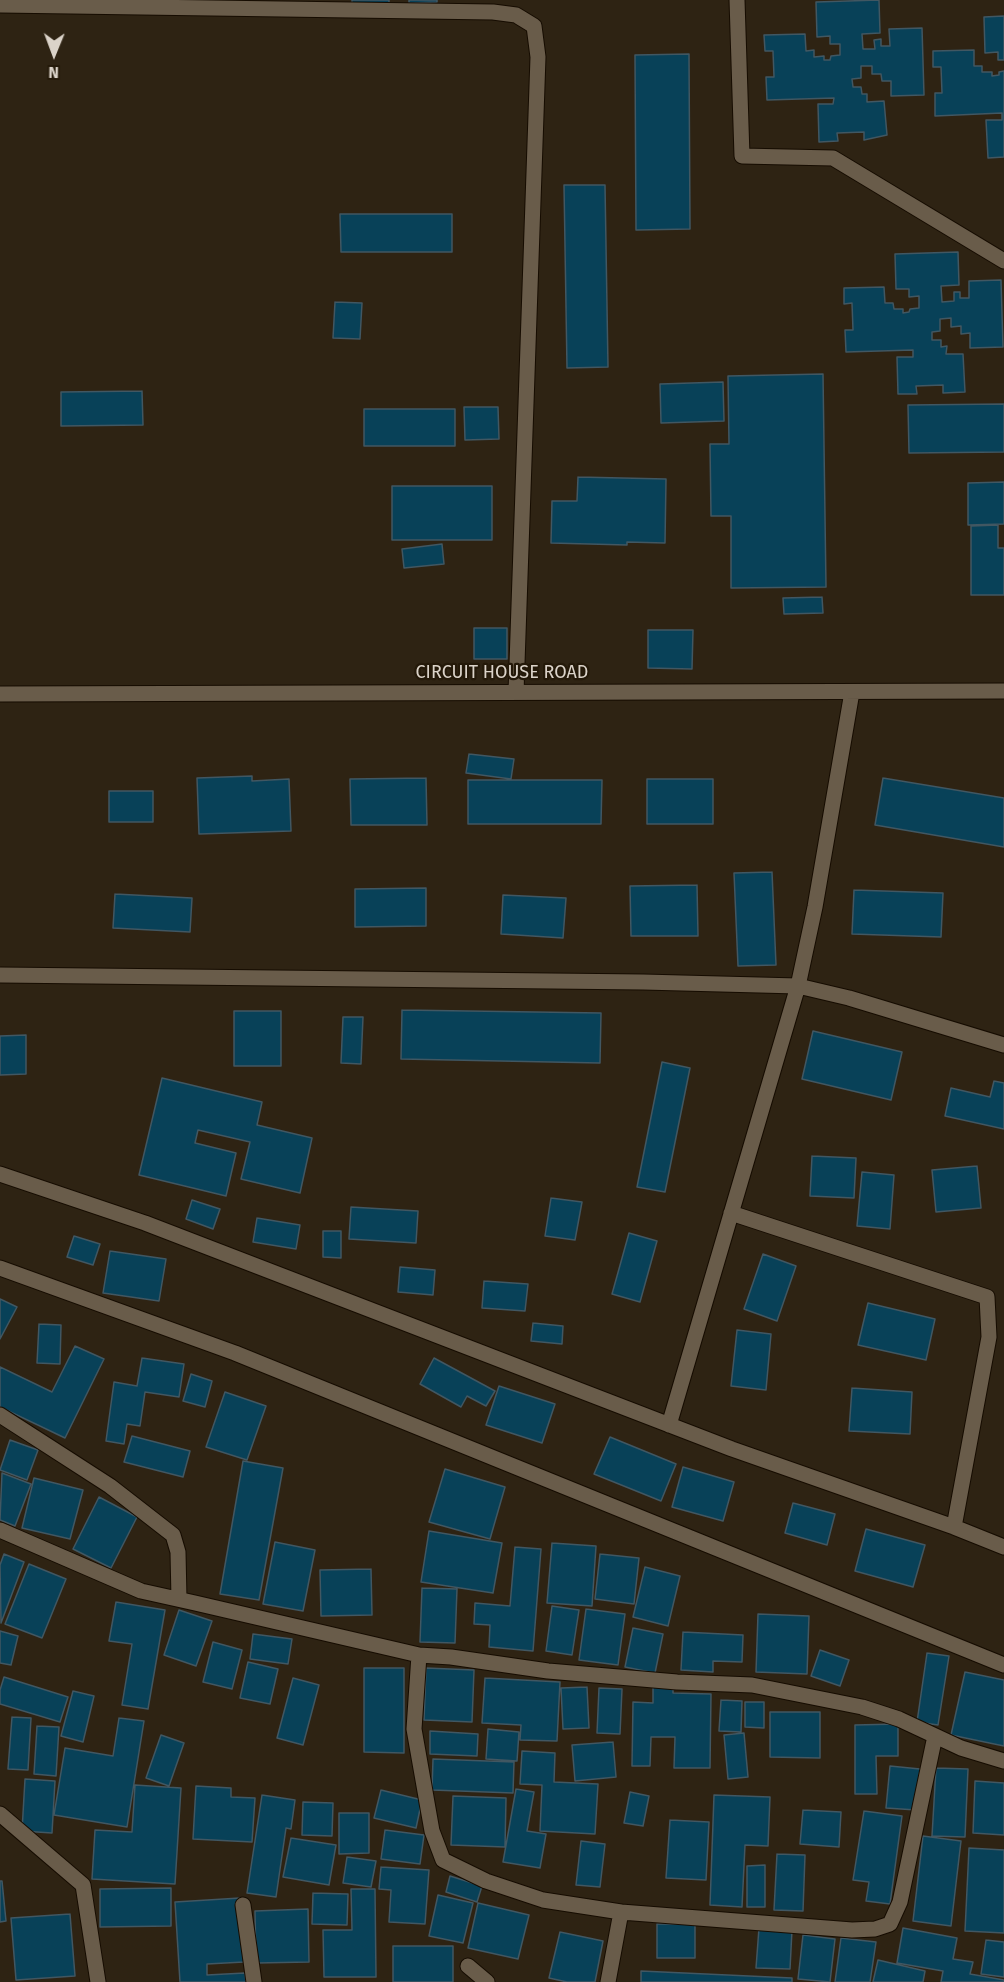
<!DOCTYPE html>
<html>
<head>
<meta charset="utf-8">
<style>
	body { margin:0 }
	#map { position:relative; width:1004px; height:1982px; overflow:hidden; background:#2e2313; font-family:"Fira Sans",sans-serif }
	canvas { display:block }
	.north { position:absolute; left:24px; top:24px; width:60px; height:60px; -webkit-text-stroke:4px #241909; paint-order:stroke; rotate:181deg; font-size:16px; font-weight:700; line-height:24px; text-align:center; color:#dbd3c9 }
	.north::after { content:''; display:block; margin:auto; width:21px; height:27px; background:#dbd3c9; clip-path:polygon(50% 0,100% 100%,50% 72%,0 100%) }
</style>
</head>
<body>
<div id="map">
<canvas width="1004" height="1982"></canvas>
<div class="north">N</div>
</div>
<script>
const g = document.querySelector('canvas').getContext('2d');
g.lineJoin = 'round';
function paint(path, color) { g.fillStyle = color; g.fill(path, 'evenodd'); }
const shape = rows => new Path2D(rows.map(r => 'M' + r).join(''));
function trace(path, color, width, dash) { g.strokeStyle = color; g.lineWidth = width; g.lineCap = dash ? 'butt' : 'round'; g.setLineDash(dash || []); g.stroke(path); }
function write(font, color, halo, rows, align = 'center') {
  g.font = font + ' "Fira Sans",sans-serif'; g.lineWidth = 4.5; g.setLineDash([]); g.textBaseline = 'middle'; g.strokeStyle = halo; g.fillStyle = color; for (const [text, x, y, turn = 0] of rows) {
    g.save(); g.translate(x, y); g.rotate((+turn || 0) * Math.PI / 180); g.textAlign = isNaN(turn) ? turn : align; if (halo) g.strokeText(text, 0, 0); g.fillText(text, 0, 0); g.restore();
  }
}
const building = shape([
	[352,0,389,0,389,4,352,5,352,0],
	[409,0,437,0,437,2,409,3,409,0],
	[879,0,880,33,862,34,863,49,875,49,874,40,881,39,881,46,890,46,889,29,922,28,924,95,891,96,891,81,882,81,881,74,872,74,872,66,861,66,861,78,852,79,853,87,861,87,862,94,867,94,867,102,884,101,887,135,864,140,864,132,837,133,838,141,819,142,818,104,833,104,834,98,767,100,766,77,774,77,773,51,765,51,764,35,805,34,806,51,814,50,814,57,824,56,824,60,830,60,831,56,840,55,840,44,830,44,830,36,817,37,816,2,879,0],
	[1004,16,1004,60,998,60,998,52,985,53,984,17,1004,16],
	[974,50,974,66,982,66,982,72,992,72,992,76,999,75,999,72,1004,71,1004,157,988,158,986,120,1002,120,1002,113,935,116,935,93,942,93,941,67,933,67,933,51,974,50],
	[689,54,690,229,636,230,635,55,689,54],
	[564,185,605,185,608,367,567,368,564,185],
	[340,214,452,214,452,252,341,252,340,214],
	[958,252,959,285,941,286,942,302,954,301,954,292,960,292,960,298,969,298,969,281,1001,280,1003,347,970,348,970,333,961,334,961,326,951,327,951,318,940,319,940,331,932,332,932,340,941,340,941,347,947,346,946,354,963,354,965,392,943,393,943,385,916,386,917,394,898,394,897,357,913,357,913,350,846,352,845,330,853,330,852,303,844,304,844,288,884,287,885,303,893,303,894,309,903,309,903,313,909,312,910,309,919,308,919,296,909,297,909,289,896,289,895,254,958,252],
	[335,302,362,303,360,339,333,338,335,302],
	[823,374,826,587,731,588,731,516,711,516,710,444,729,444,728,376,823,374],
	[723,382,724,421,661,423,660,384,723,382],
	[142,391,143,425,61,426,61,392,142,391],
	[1004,404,1004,452,909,453,908,405,1004,404],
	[464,407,498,407,499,439,465,440,464,407],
	[364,409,455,409,455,446,364,446,364,409],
	[578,477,666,479,665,543,627,542,627,545,551,543,552,501,577,501,578,477],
	[1004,482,1004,524,968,525,968,483,1004,482],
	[392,486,492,486,492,540,392,540,392,486],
	[998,525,998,548,1004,548,1004,595,971,595,971,526,998,525],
	[442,544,444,564,404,568,402,549,442,544],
	[822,597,823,613,784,614,783,598,822,597],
	[474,628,507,628,507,659,474,659,474,628],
	[648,630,693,630,692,669,648,668,648,630],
	[469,754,514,759,511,779,466,773,469,754],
	[252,776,252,781,289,779,291,831,199,834,197,778,252,776],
	[426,778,427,825,351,825,350,779,426,778],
	[883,778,1004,798,1004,847,875,825,883,778],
	[647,779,713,779,713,824,647,824,647,779],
	[468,780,602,780,601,824,468,824,468,780],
	[109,791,153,791,153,822,109,822,109,791],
	[772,872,776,965,738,966,734,873,772,872],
	[697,885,698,936,631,936,630,886,697,885],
	[426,888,426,926,355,927,355,889,426,888],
	[854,890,943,893,941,937,852,934,854,890],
	[115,894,192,898,190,932,113,928,115,894],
	[503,895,566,898,563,938,501,934,503,895],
	[402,1010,601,1013,600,1063,401,1059,402,1010],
	[234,1011,281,1011,281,1066,234,1066,234,1011],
	[343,1017,363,1017,361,1064,341,1063,343,1017],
	[813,1031,902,1052,891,1100,802,1079,813,1031],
	[26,1035,26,1074,0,1075,0,1036,26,1035],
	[662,1062,690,1068,665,1192,637,1187,662,1062],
	[162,1078,262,1102,257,1125,312,1138,300,1193,241,1179,250,1142,198,1130,195,1143,236,1153,226,1196,139,1175,162,1078],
	[994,1081,1004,1083,1004,1129,945,1116,951,1088,990,1097,994,1081],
	[812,1156,856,1158,854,1198,810,1196,812,1156],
	[977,1166,981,1208,936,1212,932,1170,977,1166],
	[862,1172,894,1175,890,1229,857,1226,862,1172],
	[551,1198,582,1202,575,1240,545,1236,551,1198],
	[192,1200,220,1209,213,1229,186,1219,192,1200],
	[351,1207,418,1211,416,1243,349,1239,351,1207],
	[257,1218,300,1225,296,1249,253,1242,257,1218],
	[323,1231,341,1231,341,1258,323,1257,323,1231],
	[629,1233,657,1241,640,1302,612,1294,629,1233],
	[74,1236,100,1244,93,1265,67,1257,74,1236],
	[110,1251,166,1259,159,1301,103,1293,110,1251],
	[763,1254,796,1266,777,1321,744,1309,763,1254],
	[400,1267,435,1270,433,1295,398,1292,400,1267],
	[484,1281,528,1284,525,1311,482,1308,484,1281],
	[0,1299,17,1307,0,1339,0,1299],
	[868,1303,935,1319,926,1360,858,1345,868,1303],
	[533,1323,563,1326,562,1344,531,1341,533,1323],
	[39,1324,61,1325,60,1364,37,1363,39,1324],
	[737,1330,771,1334,766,1390,731,1386,737,1330],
	[75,1346,104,1359,65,1438,0,1407,0,1367,52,1392,75,1346],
	[142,1358,184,1364,179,1397,145,1392,140,1426,127,1424,124,1444,106,1441,114,1382,137,1386,142,1358],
	[434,1358,495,1391,486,1406,467,1396,461,1407,420,1384,434,1358],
	[191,1374,212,1381,205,1407,183,1401,191,1374],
	[499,1386,555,1404,542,1443,486,1425,499,1386],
	[852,1388,912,1392,910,1434,849,1431,852,1388],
	[225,1392,266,1406,247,1460,206,1447,225,1392],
	[132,1436,190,1451,183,1477,124,1462,132,1436],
	[610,1437,676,1464,661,1501,594,1474,610,1437],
	[10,1440,38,1450,27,1480,0,1470,10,1440],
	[243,1461,283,1468,259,1600,220,1594,243,1461],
	[683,1467,734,1482,723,1521,672,1507,683,1467],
	[445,1469,505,1487,490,1539,429,1522,445,1469],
	[2,1473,31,1484,15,1526,0,1520,2,1473],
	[34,1478,83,1490,70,1539,22,1528,34,1478],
	[99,1497,137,1517,111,1568,73,1549,99,1497],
	[793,1503,835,1514,827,1545,785,1533,793,1503],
	[866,1529,925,1545,913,1587,855,1571,866,1529],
	[429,1531,502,1543,493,1593,421,1582,429,1531],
	[275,1542,315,1550,303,1611,263,1604,275,1542],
	[552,1543,596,1546,592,1606,547,1603,552,1543],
	[515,1547,541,1549,533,1651,489,1647,490,1625,474,1624,475,1603,510,1606,515,1547],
	[4,1554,24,1562,1,1623,0,1565,4,1554],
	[600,1554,639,1558,634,1604,595,1599,600,1554],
	[29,1564,66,1579,42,1638,5,1624,29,1564],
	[645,1567,680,1576,668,1626,633,1617,645,1567],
	[371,1569,372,1615,321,1616,320,1570,371,1569],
	[422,1588,457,1589,455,1643,420,1642,422,1588],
	[116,1602,165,1610,148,1709,122,1705,132,1644,109,1641,116,1602],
	[552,1606,579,1610,572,1655,546,1651,552,1606],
	[586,1609,625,1614,618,1665,579,1660,586,1609],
	[179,1610,212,1621,196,1666,164,1655,179,1610],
	[758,1614,809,1616,807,1674,756,1672,758,1614],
	[633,1628,663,1634,655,1673,625,1667,633,1628],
	[0,1631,18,1636,11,1665,0,1663,0,1631],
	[683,1632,743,1635,742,1662,713,1661,713,1672,681,1670,683,1632],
	[253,1634,292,1639,288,1664,250,1659,253,1634],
	[213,1642,242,1650,232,1689,203,1682,213,1642],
	[820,1650,849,1660,840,1686,811,1676,820,1650],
	[927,1653,949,1656,938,1725,917,1722,927,1653],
	[248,1662,278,1669,270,1704,240,1698,248,1662],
	[364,1668,404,1668,404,1753,364,1752,364,1668],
	[426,1668,474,1670,472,1722,424,1720,426,1668],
	[965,1672,1004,1680,1004,1746,951,1735,965,1672],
	[4,1677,68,1697,60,1722,0,1704,0,1690,4,1677],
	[293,1678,319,1685,303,1745,277,1738,293,1678],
	[485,1678,560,1682,557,1741,520,1740,521,1725,482,1723,485,1678],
	[653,1686,673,1686,673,1693,711,1694,710,1768,674,1768,675,1737,651,1737,650,1766,632,1766,633,1702,653,1703,653,1686],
	[587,1687,589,1728,563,1729,561,1688,587,1687],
	[599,1688,622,1689,620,1734,597,1733,599,1688],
	[73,1691,94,1696,83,1742,61,1736,73,1691],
	[721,1700,742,1701,741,1732,719,1731,721,1700],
	[745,1702,764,1702,764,1728,745,1727,745,1702],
	[770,1712,820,1712,820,1758,770,1757,770,1712],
	[12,1717,31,1718,28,1770,8,1769,12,1717],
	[119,1718,144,1721,127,1827,54,1815,65,1748,113,1756,119,1718],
	[898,1724,898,1756,876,1756,877,1794,855,1794,855,1725,898,1724],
	[37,1726,59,1727,56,1776,34,1774,37,1726],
	[488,1729,519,1732,517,1761,486,1759,488,1729],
	[430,1731,478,1734,477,1756,430,1754,430,1731],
	[744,1733,748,1777,728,1779,724,1735,744,1733],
	[161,1735,184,1743,169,1786,146,1778,161,1735],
	[613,1742,616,1777,575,1781,572,1745,613,1742],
	[522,1751,555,1753,554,1782,598,1784,595,1834,540,1831,542,1785,520,1784,522,1751],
	[433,1759,514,1762,513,1793,432,1790,433,1759],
	[890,1766,920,1769,916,1810,886,1808,890,1766],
	[936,1768,968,1769,965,1837,932,1836,936,1768],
	[25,1779,55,1781,52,1833,22,1831,25,1779],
	[975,1781,1004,1783,1004,1835,973,1833,975,1781],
	[135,1785,181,1788,175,1884,92,1879,95,1830,132,1832,135,1785],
	[196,1786,231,1788,231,1797,255,1798,252,1842,193,1839,196,1786],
	[516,1789,534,1792,527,1831,546,1834,540,1868,503,1862,516,1789],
	[381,1790,422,1800,416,1828,374,1818,381,1790],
	[630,1792,649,1796,643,1826,624,1823,630,1792],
	[262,1795,295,1800,291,1829,286,1828,276,1897,247,1893,262,1795],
	[714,1795,770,1797,768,1846,745,1845,742,1907,710,1905,714,1795],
	[453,1796,506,1798,505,1847,451,1845,453,1796],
	[303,1802,333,1803,332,1836,302,1835,303,1802],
	[803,1810,841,1812,839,1847,800,1844,803,1810],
	[864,1811,902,1816,890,1904,866,1901,869,1882,853,1880,864,1811],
	[339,1813,369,1813,369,1853,339,1854,339,1813],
	[670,1820,709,1822,706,1880,666,1878,670,1820],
	[385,1830,424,1835,420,1864,381,1859,385,1830],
	[923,1836,961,1841,951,1926,913,1921,923,1836],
	[291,1838,336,1845,329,1885,283,1877,291,1838],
	[581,1841,605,1844,600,1887,576,1885,581,1841],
	[969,1848,1004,1850,1004,1933,965,1931,969,1848],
	[777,1854,805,1855,803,1911,774,1910,777,1854],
	[347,1857,376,1861,371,1887,343,1883,347,1857],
	[765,1865,765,1907,747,1907,747,1866,765,1865],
	[381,1867,429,1870,425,1924,389,1922,391,1890,379,1889,381,1867],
	[450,1876,482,1886,477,1902,446,1892,450,1876],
	[0,1881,2,1881,6,1921,0,1922,0,1881],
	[171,1888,171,1926,100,1927,100,1889,171,1888],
	[351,1889,375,1889,376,1977,324,1977,323,1930,352,1930,351,1889],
	[313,1893,348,1894,347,1925,312,1924,313,1893],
	[438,1895,473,1903,463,1943,429,1936,438,1895],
	[240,1898,244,1962,207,1964,207,1975,245,1973,246,1982,180,1982,175,1902,240,1898],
	[478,1903,529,1915,518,1959,468,1948,478,1903],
	[308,1909,309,1962,256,1963,255,1911,308,1909],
	[70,1914,75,1976,16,1980,11,1918,70,1914],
	[657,1924,695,1924,695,1958,657,1958,657,1924],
	[759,1928,792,1930,790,1969,756,1968,759,1928],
	[903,1928,957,1938,953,1959,973,1962,970,1974,1004,1980,1004,1982,941,1982,943,1971,897,1963,903,1928],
	[560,1932,603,1941,595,1982,567,1982,549,1978,560,1932],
	[803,1935,835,1939,830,1982,798,1979,803,1935],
	[841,1938,876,1942,870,1982,835,1982,841,1938],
	[986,1940,1004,1942,1004,1977,981,1974,986,1940],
	[393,1946,453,1946,453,1982,393,1982,393,1946],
	[878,1960,925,1971,923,1982,873,1982,878,1960],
	[641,1971,792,1978,792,1982,641,1982,641,1971]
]);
paint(building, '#084158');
trace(building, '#415762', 1.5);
const minor = shape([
	[737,0,742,156,833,158,1004,261],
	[0,5,493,12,516,15,534,26,538,57,516,692],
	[0,694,1004,691],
	[0,975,643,982,798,986,849,998,1004,1045],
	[0,1174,145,1223,732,1449,954,1527,1004,1547],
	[731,1213,987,1297,989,1337,954,1527],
	[0,1268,235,1353,1004,1665],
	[0,1415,110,1486,173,1535,178,1552,179,1599],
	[669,1425,798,986,815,907,852,692],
	[0,1530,141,1591,195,1603,419,1655,451,1657,548,1671,677,1682,752,1685,862,1707,899,1719,961,1748,1004,1761],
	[419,1655,414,1729,432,1831,443,1860,486,1881,543,1900,621,1912,608,1982],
	[0,1814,83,1885,98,1982],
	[243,1905,254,1982],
	[621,1912,852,1930,875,1929,890,1924,900,1902,935,1736],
	[468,1966,487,1982]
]);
trace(minor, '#160c01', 17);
trace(minor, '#695c4a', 15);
write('18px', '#dbd3c9', '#241909', [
	["CIRCUIT HOUSE ROAD",502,673]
]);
</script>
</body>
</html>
